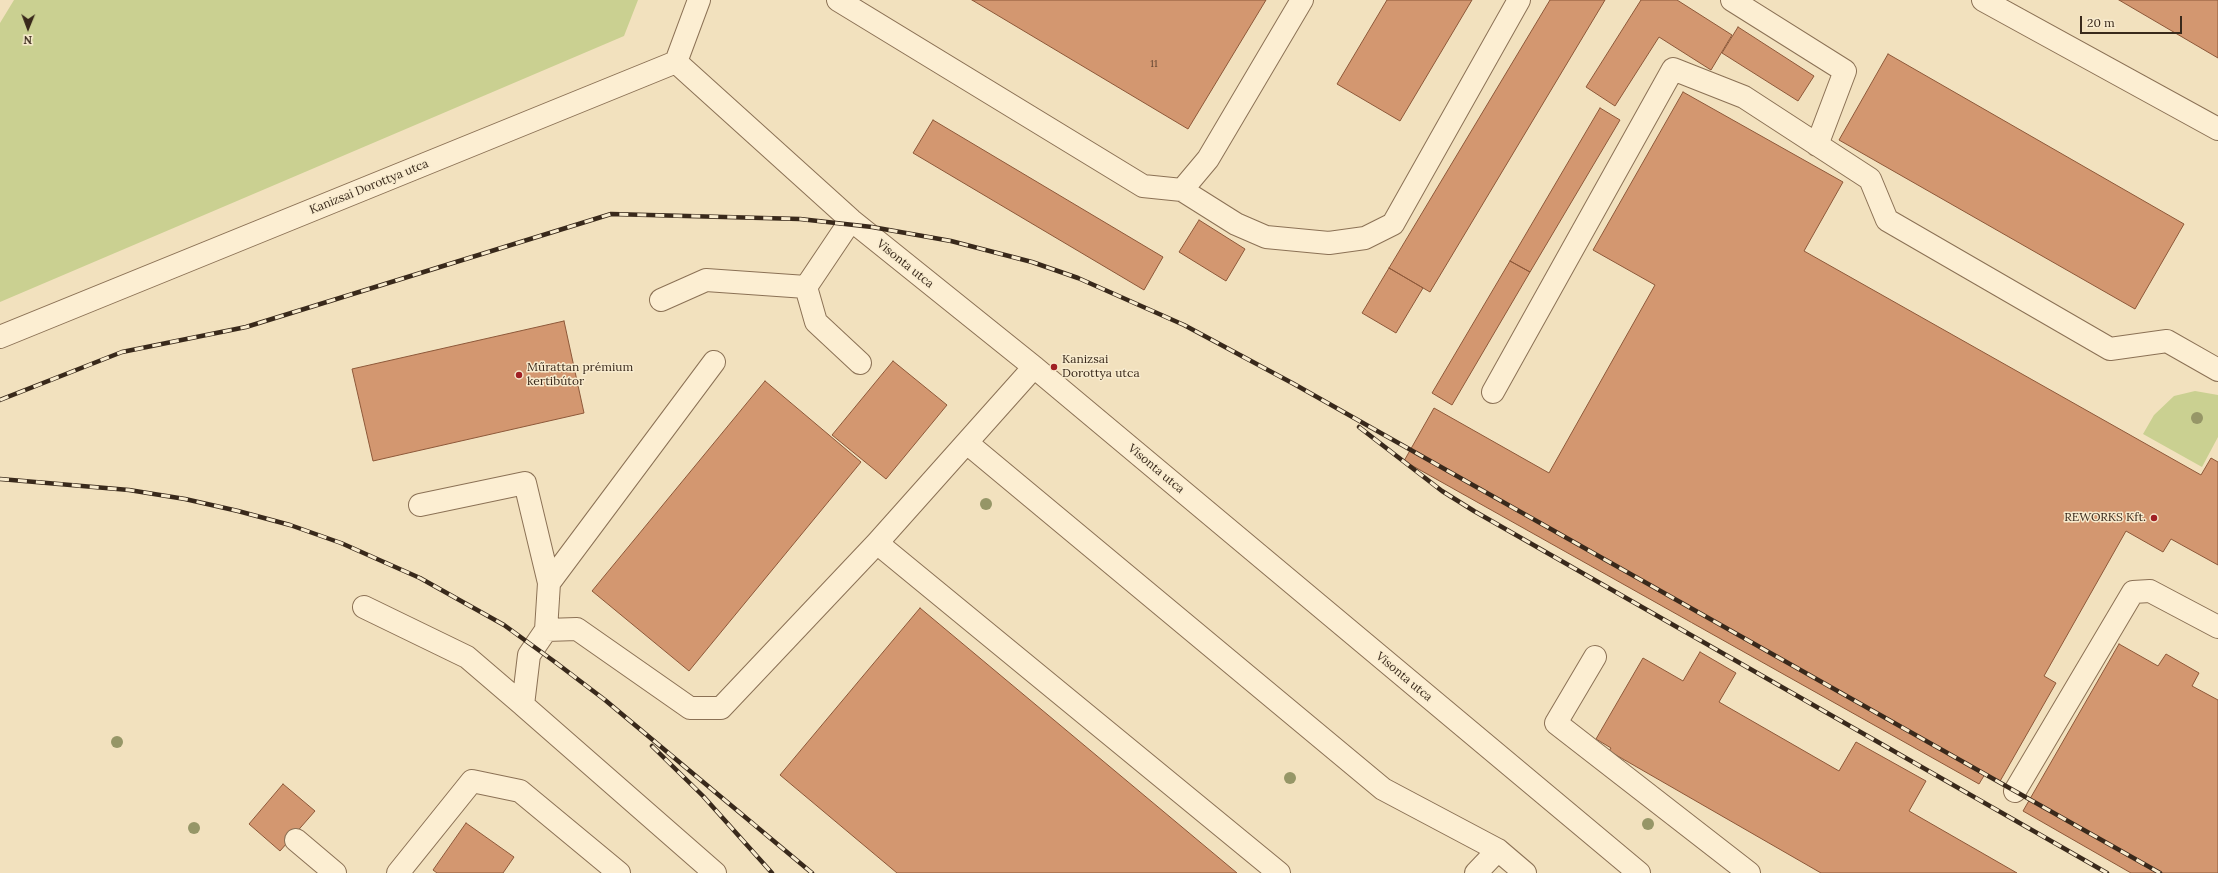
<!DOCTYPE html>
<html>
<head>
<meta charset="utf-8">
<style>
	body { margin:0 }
	#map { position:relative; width:2218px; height:873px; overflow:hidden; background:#f2e1be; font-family:Lora,serif }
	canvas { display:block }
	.north { position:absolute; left:8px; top:8px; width:40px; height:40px; -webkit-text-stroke:3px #f8ebce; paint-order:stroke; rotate:181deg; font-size:11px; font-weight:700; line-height:16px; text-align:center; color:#39291b }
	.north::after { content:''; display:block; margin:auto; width:14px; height:18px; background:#39291b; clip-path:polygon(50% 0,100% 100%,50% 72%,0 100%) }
	.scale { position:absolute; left:2080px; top:16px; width:102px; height:18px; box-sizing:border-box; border:2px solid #39291b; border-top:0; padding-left:5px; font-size:12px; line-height:14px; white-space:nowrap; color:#39291b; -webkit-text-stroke:3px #f8ebce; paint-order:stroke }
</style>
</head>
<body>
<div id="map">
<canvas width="2218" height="873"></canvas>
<div class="north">N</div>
<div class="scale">20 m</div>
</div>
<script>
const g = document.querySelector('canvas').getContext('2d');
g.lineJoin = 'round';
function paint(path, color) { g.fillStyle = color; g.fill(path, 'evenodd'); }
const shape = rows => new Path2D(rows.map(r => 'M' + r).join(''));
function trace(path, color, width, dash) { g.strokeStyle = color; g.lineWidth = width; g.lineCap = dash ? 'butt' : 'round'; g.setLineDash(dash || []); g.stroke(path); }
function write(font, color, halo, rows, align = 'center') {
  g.font = font + ' Lora,serif'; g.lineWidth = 3; g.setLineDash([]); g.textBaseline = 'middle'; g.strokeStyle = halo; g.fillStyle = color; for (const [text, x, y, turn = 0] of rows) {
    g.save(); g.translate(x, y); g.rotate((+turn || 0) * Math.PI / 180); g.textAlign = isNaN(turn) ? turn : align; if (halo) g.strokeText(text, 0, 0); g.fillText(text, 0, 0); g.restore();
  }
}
paint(shape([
	[14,0,638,0,624,36,0,302,0,23],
	[2195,391,2218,395,2218,437,2202,467,2143,434,2154,415,2174,396]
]), '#cad091');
const building = shape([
	[972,0,1266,0,1188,129,972,0],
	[1387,0,1472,0,1400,121,1337,84,1387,0],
	[1550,0,1605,0,1430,292,1389,268,1550,0],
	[1641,0,1677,0,1732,35,1711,70,1659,37,1615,106,1586,87,1641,0],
	[2119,0,2218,0,2218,58,2119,0],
	[1738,27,1814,76,1798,101,1722,53,1738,27],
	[1888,54,2184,224,2135,309,1839,140,1888,54],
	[1683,92,1843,182,1804,251,2201,475,2211,458,2218,462,2218,565,2171,539,2163,552,2126,531,2044,676,2056,683,1999,783,1985,774,1979,784,1404,461,1434,408,1549,473,1655,285,1593,250,1683,92],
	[1600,108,1620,120,1530,272,1510,261,1600,108],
	[933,120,1163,257,1144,290,913,153,933,120],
	[1199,220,1245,249,1226,281,1179,252,1199,220],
	[1510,261,1530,272,1452,405,1432,393,1510,261],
	[1389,268,1423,288,1396,333,1362,313,1389,268],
	[564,321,584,413,373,461,352,369,564,321],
	[893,361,947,405,886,479,832,435,893,361],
	[765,381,861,462,689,671,592,591,765,381],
	[920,608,1237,873,897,873,780,775,920,608],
	[2119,644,2158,666,2166,654,2199,673,2192,686,2218,700,2218,873,2131,873,2023,811,2119,644],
	[1700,652,1736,673,1719,702,1839,771,1856,742,1926,781,1909,811,2017,873,1821,873,1609,751,1611,748,1596,739,1643,658,1683,681,1700,652],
	[283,784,315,811,280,851,249,824,283,784],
	[466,823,514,857,503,873,437,873,433,870,466,823]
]);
paint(building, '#d39770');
trace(building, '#8d5839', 1);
const minor = shape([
	[838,0,1143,186,1182,190,1208,159,1302,0],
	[1732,0,1845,71,1817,145],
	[1983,0,2218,129],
	[676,62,851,220,1034,367,1639,873],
	[1182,190,1236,224,1266,237,1329,243,1365,238,1393,224,1519,0],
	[851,220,806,287,816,322,860,363],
	[661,300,706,280,806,287],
	[0,337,676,62,699,0],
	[1493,392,1673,69,1744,97,1870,179,1887,220,2110,349,2167,341,2218,370],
	[967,443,1383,789,1498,850,1525,873],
	[420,505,525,483,549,583],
	[877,543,1279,873],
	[364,607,467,657,523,705],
	[546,630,549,583,714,362],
	[1595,657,1556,723,1749,873],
	[2015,791,2133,592,2150,591,2218,627],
	[296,840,335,873],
	[398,873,472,781,520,791,619,873],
	[715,873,523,705,529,655,546,630,577,629,690,708,721,708,877,543,1034,367],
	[1476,873,1498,850]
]);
trace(minor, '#8b7155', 24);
trace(minor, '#fceed2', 22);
const rail = shape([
	[0,400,122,352,246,327,611,214,800,219,872,227,951,241,1032,262,1078,278,1184,325,1294,384,2160,873],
	[1359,427,1442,491,1474,511,2107,873],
	[0,479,129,490,185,499,238,511,290,525,341,543,420,578,504,625,555,662,605,700,812,873],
	[652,746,703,796,772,873]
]);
trace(rail, '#39291b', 4.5);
trace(rail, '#f8ebce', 3, [9]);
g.fillStyle = '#969667';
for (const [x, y] of [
	[2197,418],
	[986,504],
	[117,742],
	[1290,778],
	[1648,824],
	[194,828]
]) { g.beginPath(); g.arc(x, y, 6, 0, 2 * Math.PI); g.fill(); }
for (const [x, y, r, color] of [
	[1054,367,4,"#a02024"],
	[519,375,4,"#a02024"],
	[2154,518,4,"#a02024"]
]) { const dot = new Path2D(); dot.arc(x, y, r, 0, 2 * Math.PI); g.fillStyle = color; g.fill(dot); trace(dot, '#f8ebce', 1.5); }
write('10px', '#604430', null, [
	["11",1154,64]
]);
write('12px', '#39291b', '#f8ebce', [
	["Kanizsai Dorottya utca",369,187,-22],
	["Visonta utca",905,264,39],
	["Visonta utca",1156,469,40],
	["Visonta utca",1404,677,40]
]);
write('12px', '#39291b', '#f8ebce', [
	["Kanizsai",1062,360],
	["Dorottya utca",1062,374],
	["Műrattan prémium",527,368],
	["kertibútor",527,382],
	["REWORKS Kft.",2146,518,"right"]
], 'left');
</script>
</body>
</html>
